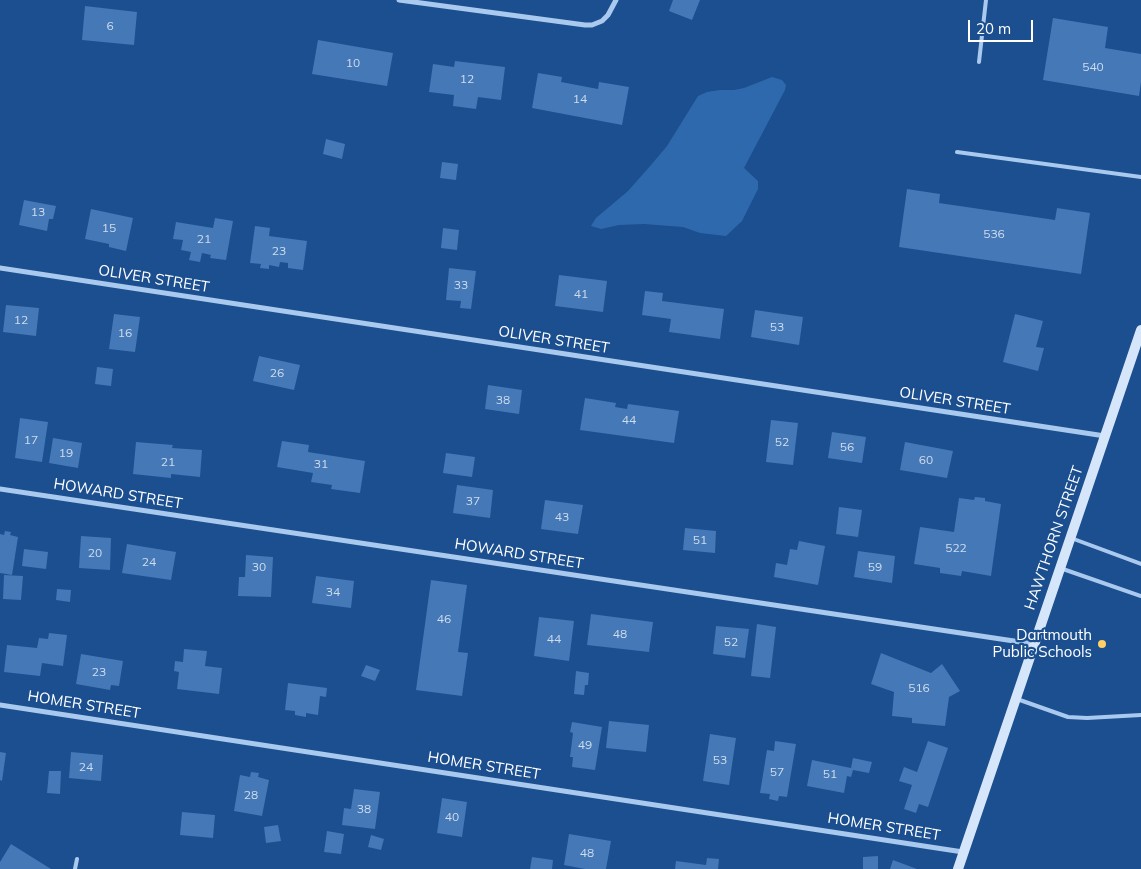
<!DOCTYPE html>
<html>
<head>
<meta charset="utf-8">
<style>
	body { margin:0 }
	#map { position:relative; width:1141px; height:869px; overflow:hidden; background:#1b4f8f; font-family:Mulish,sans-serif }
	canvas { display:block }
	.scale { position:absolute; left:968px; top:20px; width:65px; height:22px; box-sizing:border-box; border:2px solid #fff; border-top:0; padding-left:6px; font-size:15px; line-height:18px; white-space:nowrap; color:#fff; -webkit-text-stroke:4px #1b4f8f; paint-order:stroke }
</style>
</head>
<body>
<div id="map">
<canvas width="1141" height="869"></canvas>
<div class="scale">20 m</div>
</div>
<script>
const g = document.querySelector('canvas').getContext('2d');
g.lineJoin = 'round';
function paint(path, color) { g.fillStyle = color; g.fill(path, 'evenodd'); }
const shape = rows => new Path2D(rows.map(r => 'M' + r).join(''));
function trace(path, color, width, dash) { g.strokeStyle = color; g.lineWidth = width; g.lineCap = dash ? 'butt' : 'round'; g.setLineDash(dash || []); g.stroke(path); }
function write(font, color, halo, rows, align = 'center') {
  g.font = font + ' Mulish,sans-serif'; g.lineWidth = 4.5; g.setLineDash([]); g.textBaseline = 'middle'; g.strokeStyle = halo; g.fillStyle = color; for (const [text, x, y, turn = 0] of rows) {
    g.save(); g.translate(x, y); g.rotate((+turn || 0) * Math.PI / 180); g.textAlign = isNaN(turn) ? turn : align; if (halo) g.strokeText(text, 0, 0); g.fillText(text, 0, 0); g.restore();
  }
}
paint(shape([
	[772,77,782,80,786,85,785,90,744,168,758,181,758,189,742,221,726,236,700,233,683,227,644,224,619,225,601,229,591,226,596,218,628,191,651,165,667,146,698,96,707,92,720,90,734,90,744,88]
]), '#2e69ad');
paint(shape([
	[673,0,700,0,692,20,669,11],
	[85,6,137,12,134,45,82,40],
	[1053,18,1108,27,1105,48,1141,54,1141,82,1139,96,1043,80],
	[318,40,393,53,387,86,312,74],
	[455,61,505,67,501,100,478,97,476,109,453,106,454,95,429,92,433,64,454,67],
	[538,73,562,77,561,82,598,89,599,82,629,87,622,125,532,108],
	[326,139,345,144,342,159,323,154],
	[442,162,458,164,456,180,440,178],
	[907,189,940,194,939,203,1055,220,1057,208,1090,213,1081,274,899,247],
	[24,200,56,206,53,219,49,219,47,231,19,225],
	[91,209,133,218,126,251,109,247,109,244,85,239],
	[215,218,233,221,226,260,210,258,211,255,202,253,200,262,189,260,191,252,181,250,183,240,173,239,176,222,213,228],
	[255,226,270,228,269,236,307,241,303,270,288,268,288,263,280,262,279,267,269,265,269,269,260,268,261,264,250,263],
	[443,228,459,230,457,250,441,248],
	[449,268,476,271,471,309,460,308,461,301,446,300],
	[559,275,607,281,603,312,555,306],
	[645,291,663,293,662,301,724,309,720,339,669,332,671,319,642,315],
	[6,305,39,308,36,336,3,332],
	[755,310,803,317,799,345,751,337],
	[114,314,140,317,135,352,109,349],
	[1015,314,1043,321,1036,347,1044,348,1038,371,1003,362],
	[259,356,300,365,294,390,253,381],
	[97,367,113,369,111,386,95,384],
	[488,385,522,390,519,414,485,409],
	[585,398,616,403,615,407,627,409,628,404,679,411,674,443,580,430],
	[20,418,48,422,42,462,15,458],
	[771,420,798,423,793,465,766,462],
	[832,432,866,437,862,463,828,458],
	[53,438,82,443,78,468,49,463],
	[282,441,309,445,308,452,365,461,360,493,331,489,332,485,311,482,313,473,277,467],
	[136,442,173,445,172,448,202,450,200,477,171,474,171,478,133,474],
	[905,442,953,451,947,478,900,470],
	[446,453,475,457,472,477,443,473],
	[457,485,493,490,490,518,453,513],
	[975,497,985,498,985,501,1001,504,991,576,962,571,961,576,940,573,940,568,914,564,920,527,954,532,959,498,974,500],
	[545,500,583,505,578,534,541,529],
	[839,507,862,510,858,537,836,534],
	[685,528,716,531,715,553,683,550],
	[5,531,11,532,10,535,18,537,12,575,0,573,0,534,4,535],
	[81,536,111,538,110,570,79,568],
	[799,541,825,546,818,585,774,577,776,563,787,565,790,549,797,550],
	[127,544,176,552,171,580,122,573],
	[24,549,48,552,46,569,22,566],
	[858,551,895,556,892,583,854,577],
	[246,555,273,557,271,597,238,596,239,577,245,577],
	[4,575,23,576,21,600,3,599],
	[316,576,354,581,351,608,312,603],
	[431,580,467,585,458,652,468,653,462,696,416,690],
	[57,589,71,590,70,602,56,600],
	[591,614,653,622,649,652,587,645],
	[539,617,574,621,569,661,534,656],
	[757,624,776,627,770,678,751,676],
	[716,626,749,629,745,658,713,654],
	[49,633,67,635,63,666,42,663,40,676,4,672,7,645,37,648,39,638,48,639],
	[184,649,207,651,205,666,222,668,219,694,177,689,179,672,174,671,175,661,183,662],
	[881,653,931,673,942,664,960,691,949,697,945,726,912,723,912,718,892,716,894,692,871,684],
	[81,654,123,661,119,686,111,685,110,690,76,684],
	[366,665,380,670,375,681,361,676],
	[576,671,589,673,588,685,585,685,584,695,574,694],
	[288,683,327,688,326,697,320,696,318,715,306,713,306,717,295,715,295,711,285,710],
	[609,721,649,725,646,752,606,748],
	[572,722,602,727,595,770,572,767,573,757,570,757,573,733,570,732],
	[710,734,736,738,729,785,703,781],
	[775,741,796,744,787,797,779,796,778,801,769,799,770,794,760,793,767,750,774,751],
	[928,741,948,748,928,807,919,804,916,813,904,809,912,785,899,781,904,767,917,772],
	[0,752,6,753,2,781,0,780],
	[71,752,103,755,101,781,69,778],
	[853,758,872,762,869,773,853,770,851,777,847,776,844,793,807,786,812,760,851,768],
	[49,771,61,771,60,794,47,793],
	[251,772,259,773,258,777,269,780,262,816,234,811,240,775,250,777],
	[354,789,380,792,375,829,342,825,344,808,351,809],
	[442,798,467,802,462,837,437,833],
	[182,812,215,815,213,838,180,835],
	[278,825,281,841,266,843,264,827],
	[327,831,344,834,341,854,324,852],
	[569,834,611,841,606,869,585,869,564,865],
	[371,835,384,839,381,850,368,847],
	[11,844,51,869,0,869,0,862],
	[878,856,878,869,863,869,863,857],
	[532,857,553,860,552,869,530,869],
	[707,858,719,859,718,869,675,869,676,861,706,865],
	[893,860,917,869,890,869]
]), '#4478b7');
trace(shape([
	[979,62,986,0],
	[957,152,1141,177],
	[1071,538,1141,564],
	[1060,568,1141,596],
	[1017,699,1068,717,1087,718,1141,715],
	[75,869,77,859]
]), '#a9c9ee', 4);
trace(shape([
	[399,0,585,25,592,25,602,21,608,15,616,0],
	[0,268,1105,436],
	[0,489,1034,644],
	[0,705,963,852]
]), '#a9c9ee', 5);
trace(shape([
	[958,869,1141,330]
]), '#d6e6fa', 10);
for (const [x, y, r, color] of [
	[1102,644,5,"#ffd166"]
]) { const dot = new Path2D(); dot.arc(x, y, r, 0, 2 * Math.PI); g.fillStyle = color; g.fill(dot); trace(dot, '#1b4f8f', 2); }
write('12px', '#d0dded', null, [
	["6",110,26],
	["10",353,63],
	["540",1093,67],
	["12",467,79],
	["14",580,99],
	["13",38,212],
	["15",109,228],
	["536",994,234],
	["21",204,239],
	["23",279,251],
	["33",461,285],
	["41",581,294],
	["12",21,320],
	["53",777,327],
	["16",125,333],
	["26",277,373],
	["38",503,400],
	["44",629,420],
	["17",31,440],
	["52",782,442],
	["56",847,447],
	["19",66,453],
	["60",926,460],
	["21",168,462],
	["31",321,464],
	["37",473,501],
	["43",562,517],
	["51",700,540],
	["522",956,548],
	["20",95,553],
	["24",149,562],
	["30",259,567],
	["59",875,567],
	["34",333,592],
	["46",444,619],
	["48",620,634],
	["44",554,639],
	["52",731,642],
	["23",99,672],
	["516",919,688],
	["49",585,745],
	["53",720,760],
	["24",86,767],
	["57",777,772],
	["51",830,774],
	["28",251,795],
	["38",364,809],
	["40",452,817],
	["48",587,853]
]);
write('15px', '#fff', '#1b4f8f', [
	["OLIVER STREET",154,279,9],
	["OLIVER STREET",554,340,9],
	["OLIVER STREET",955,401,9],
	["HOWARD STREET",118,494,9],
	["HAWTHORN STREET",1054,538,-71],
	["HOWARD STREET",519,554,9],
	["HOMER STREET",84,705,9],
	["HOMER STREET",484,766,9],
	["HOMER STREET",884,827,9]
]);
write('15px', '#fff', '#1b4f8f', [
	["Dartmouth",1092,635],
	["Public Schools",1092,652]
], 'right');
</script>
</body>
</html>
